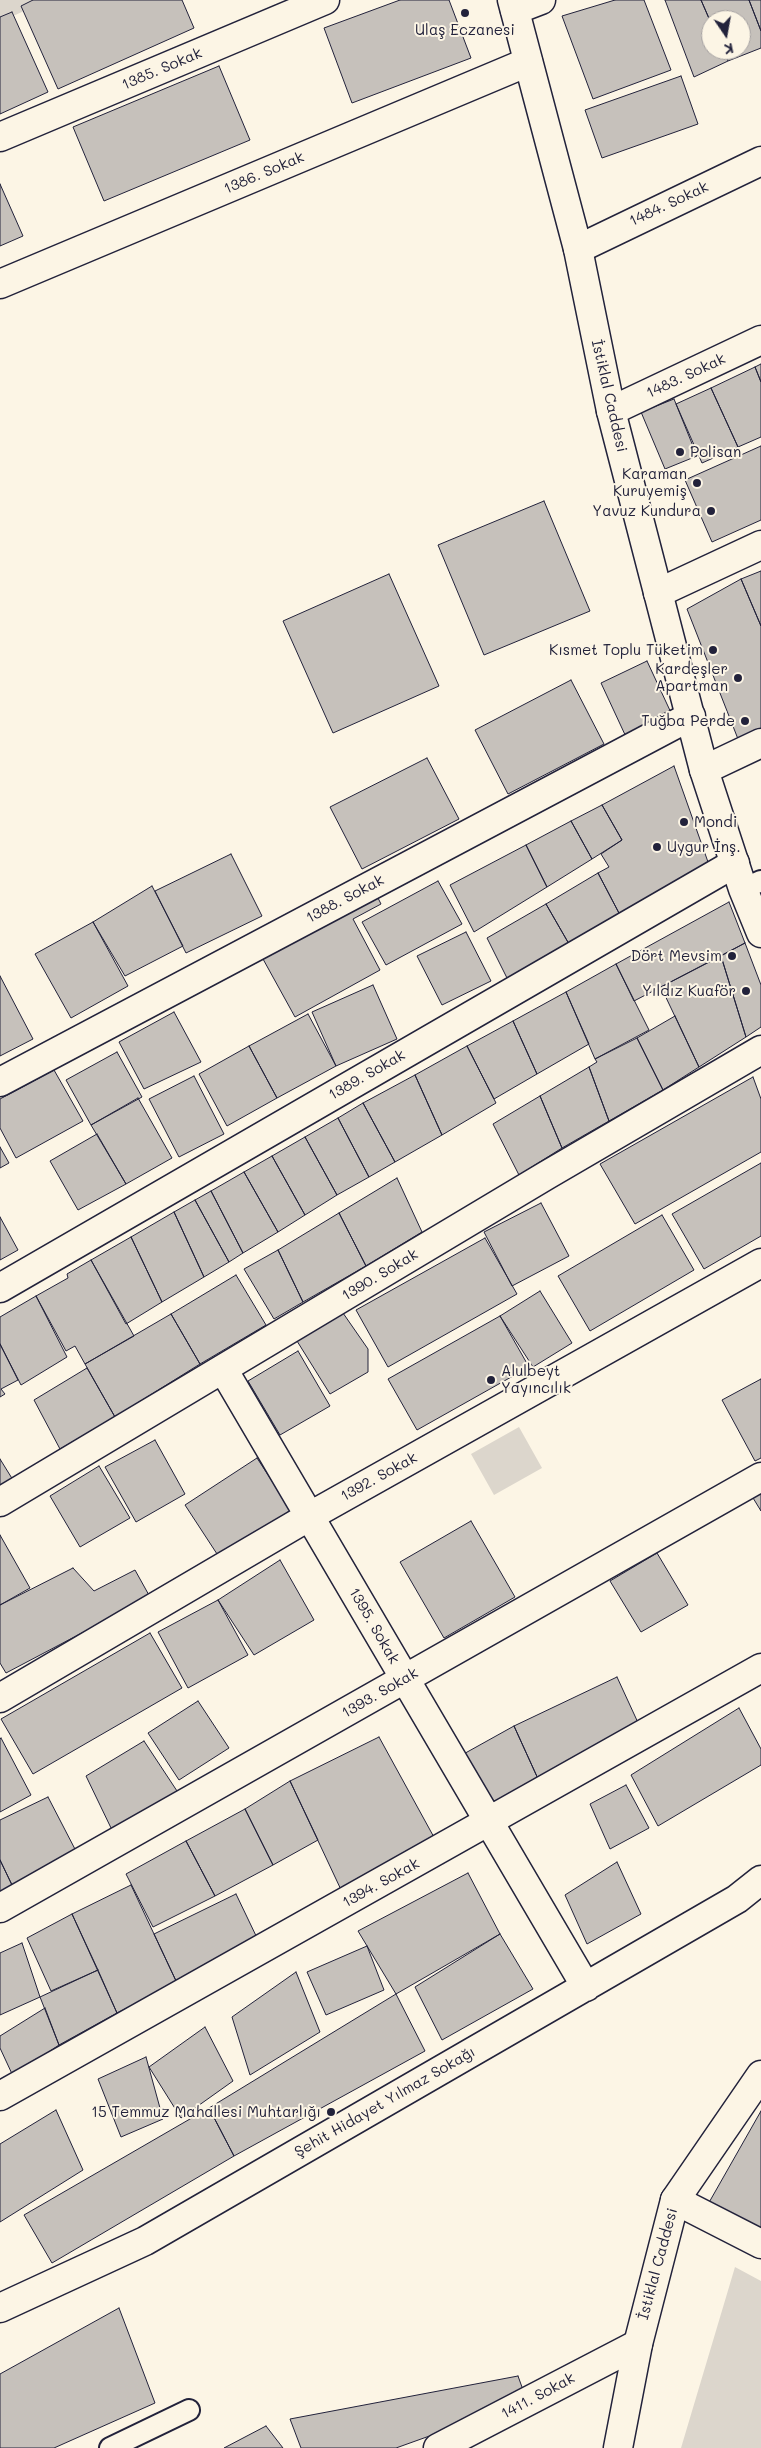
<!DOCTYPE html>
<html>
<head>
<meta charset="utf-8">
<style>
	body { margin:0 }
	#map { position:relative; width:761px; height:2448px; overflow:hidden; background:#fcf5e5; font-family:Mali,sans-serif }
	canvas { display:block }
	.north { position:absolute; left:701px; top:10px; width:50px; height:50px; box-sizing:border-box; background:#fcf5e5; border:1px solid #a5a1a1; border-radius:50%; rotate:168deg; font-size:14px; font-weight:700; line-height:20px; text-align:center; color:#22223b }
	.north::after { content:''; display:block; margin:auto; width:18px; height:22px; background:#22223b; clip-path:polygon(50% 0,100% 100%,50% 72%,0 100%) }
</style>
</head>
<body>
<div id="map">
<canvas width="761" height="2448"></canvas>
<div class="north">K</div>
</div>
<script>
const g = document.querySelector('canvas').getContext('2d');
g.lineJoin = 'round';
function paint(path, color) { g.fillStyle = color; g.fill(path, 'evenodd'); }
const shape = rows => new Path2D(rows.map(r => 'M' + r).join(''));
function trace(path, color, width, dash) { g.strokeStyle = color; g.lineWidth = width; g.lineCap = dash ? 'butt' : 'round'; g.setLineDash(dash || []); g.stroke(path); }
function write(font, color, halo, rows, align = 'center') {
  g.font = font + ' Mali,sans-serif'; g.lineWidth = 4; g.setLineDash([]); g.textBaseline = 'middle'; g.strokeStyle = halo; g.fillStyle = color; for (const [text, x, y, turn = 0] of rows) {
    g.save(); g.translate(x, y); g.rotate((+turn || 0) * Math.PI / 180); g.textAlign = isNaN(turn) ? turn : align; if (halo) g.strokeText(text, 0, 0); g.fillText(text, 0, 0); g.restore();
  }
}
paint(shape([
	[0,0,48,0,0,22],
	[519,1427,542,1468,494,1495,471,1454],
	[735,2267,761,2281,761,2448,681,2448]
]), '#dcd6cc');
const building = shape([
	[33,0,182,0,194,28,58,89,21,6,33,0],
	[400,0,449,0,471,58,352,103,324,28,400,0],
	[615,0,644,0,671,70,593,99,562,16,615,0],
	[665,0,701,0,711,23,711,50,723,50,728,61,694,77,665,0],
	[701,0,749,0,761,31,761,48,728,61,723,50,741,50,741,20,711,20,711,23,701,0],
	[749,0,761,0,761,31,749,0],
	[12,12,48,92,0,114,0,17,12,12],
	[219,66,250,140,104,201,73,127,219,66],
	[681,76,698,124,602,158,585,110,681,76],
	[0,184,23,236,0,246,0,184],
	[761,364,761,382,755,367,761,364],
	[755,367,761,382,761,437,738,447,711,388,755,367],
	[711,388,738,447,702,463,676,404,711,388],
	[674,399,697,456,665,469,641,412,674,399],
	[761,446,761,520,712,542,685,480,761,446],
	[544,501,590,611,484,655,438,545,544,501],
	[761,571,761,626,741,579,761,571],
	[389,574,439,686,333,733,283,621,389,574],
	[741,579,761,626,761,730,738,739,687,609,741,579],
	[647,661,673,717,627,739,601,683,647,661],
	[571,680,604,744,508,794,475,730,571,680],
	[427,758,459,819,362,869,330,807,427,758],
	[674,766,708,862,620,915,598,873,609,867,601,854,622,840,602,805,674,766],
	[602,805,622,840,592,859,571,821,602,805],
	[571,821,592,859,547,887,526,845,571,821],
	[526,845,547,887,474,932,450,885,526,845],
	[231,854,262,916,186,953,155,891,231,854],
	[598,873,620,915,569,944,546,904,598,873],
	[438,881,462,924,386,965,362,922,438,881],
	[152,886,183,946,125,976,93,922,152,886],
	[377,896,381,904,353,919,380,970,295,1017,263,959,377,896],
	[729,902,745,943,634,1001,616,964,729,902],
	[546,904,569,944,508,980,487,938,546,904],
	[93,922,128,986,71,1018,35,954,93,922],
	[466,932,491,981,442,1005,417,956,466,932],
	[745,943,761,985,761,1027,746,1037,721,956,745,943],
	[721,956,746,1037,699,1067,661,987,721,956],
	[616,964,649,1030,595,1059,566,992,616,964],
	[0,976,33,1039,0,1056,0,976],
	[373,985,397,1039,336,1066,312,1012,373,985],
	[566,992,589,1044,537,1074,513,1021,566,992],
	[174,1012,201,1062,144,1089,119,1042,174,1012],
	[308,1014,336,1066,277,1098,249,1046,308,1014],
	[675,1016,699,1067,663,1090,637,1038,675,1016],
	[513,1021,537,1074,494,1099,467,1046,513,1021],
	[637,1038,663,1090,609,1121,589,1067,597,1062,595,1059,637,1038],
	[249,1046,277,1098,227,1126,199,1074,249,1046],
	[467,1046,496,1103,442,1135,415,1075,467,1046],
	[117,1052,142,1097,91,1125,66,1080,117,1052],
	[589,1067,609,1121,562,1148,540,1096,589,1067],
	[54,1070,83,1121,16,1158,0,1128,0,1099,54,1070],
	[415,1075,442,1135,395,1162,363,1103,415,1075],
	[194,1076,224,1134,179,1157,149,1099,194,1076],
	[753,1077,761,1099,761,1152,635,1224,600,1164,753,1077],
	[540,1096,562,1148,519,1175,493,1124,540,1096],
	[138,1098,172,1158,126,1184,91,1125,138,1098],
	[363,1103,395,1162,369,1177,338,1118,363,1103],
	[338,1118,369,1177,337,1195,305,1137,338,1118],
	[97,1134,126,1184,78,1210,50,1161,97,1134],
	[305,1137,337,1195,305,1215,272,1156,305,1137],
	[0,1147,9,1163,0,1168,0,1147],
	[272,1156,305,1215,278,1232,244,1172,272,1156],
	[761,1163,761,1236,704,1269,672,1214,761,1163],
	[244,1172,278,1232,243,1253,211,1191,244,1172],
	[397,1178,422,1232,366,1266,339,1213,397,1178],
	[211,1191,243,1253,229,1262,195,1200,211,1191],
	[195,1200,229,1262,204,1277,174,1212,195,1200],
	[541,1203,569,1256,512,1286,484,1232,541,1203],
	[174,1212,204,1277,162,1302,131,1237,174,1212],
	[339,1213,366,1266,303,1302,278,1250,339,1213],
	[662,1215,694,1270,590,1331,558,1276,662,1215],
	[0,1217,18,1250,0,1260,0,1217],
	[131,1237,162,1302,126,1324,91,1260,131,1237],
	[485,1238,517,1294,388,1367,356,1310,485,1238],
	[278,1250,303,1302,274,1319,244,1269,278,1250],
	[91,1260,134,1336,85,1364,75,1346,66,1351,36,1296,68,1278,67,1274,91,1260],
	[236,1275,266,1325,200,1364,171,1314,236,1275],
	[540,1291,572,1343,533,1367,500,1316,540,1291],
	[36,1296,67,1357,21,1385,0,1344,0,1317,36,1296],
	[343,1313,368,1349,368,1372,330,1394,297,1341,343,1313],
	[171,1314,200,1364,115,1417,85,1364,171,1314],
	[500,1316,529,1367,417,1430,388,1379,500,1316],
	[0,1344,18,1380,1,1389,5,1394,0,1397,0,1344],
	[298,1351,330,1406,280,1435,248,1381,298,1351],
	[87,1368,115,1417,60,1449,34,1400,87,1368],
	[761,1379,761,1458,755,1461,722,1400,761,1379],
	[155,1440,185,1494,136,1522,105,1467,155,1440],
	[257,1458,291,1510,219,1557,185,1505,257,1458],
	[0,1459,13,1480,0,1488,0,1459],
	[99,1466,130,1518,80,1547,50,1496,99,1466],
	[761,1487,761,1511,750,1493,761,1487],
	[471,1521,515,1597,444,1638,400,1562,471,1521],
	[0,1535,30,1588,0,1605,0,1535],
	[657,1553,688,1605,641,1632,610,1581,657,1553],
	[280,1560,314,1620,254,1655,218,1600,280,1560],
	[73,1568,94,1591,135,1570,150,1597,6,1673,0,1663,0,1605,73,1568],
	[218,1600,248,1655,188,1688,158,1632,218,1600],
	[150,1633,182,1688,33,1774,1,1719,150,1633],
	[617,1677,640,1727,539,1781,514,1726,617,1677],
	[198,1701,229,1748,179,1780,148,1733,198,1701],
	[739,1708,761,1749,761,1765,658,1826,631,1775,739,1708],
	[514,1726,539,1781,484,1813,460,1756,514,1726],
	[379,1737,441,1850,343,1894,290,1781,379,1737],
	[1,1738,31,1795,0,1812,0,1739,1,1738],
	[144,1741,179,1794,112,1830,86,1776,144,1741],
	[290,1781,318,1840,273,1865,245,1809,290,1781],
	[626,1785,649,1828,610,1849,590,1804,626,1785],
	[48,1797,77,1853,12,1885,0,1860,0,1820,48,1797],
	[245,1809,273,1865,215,1896,186,1841,245,1809],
	[186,1841,215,1896,153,1927,126,1874,186,1841],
	[0,1860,12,1885,0,1892,0,1860],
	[617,1862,641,1914,587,1944,565,1895,617,1862],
	[468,1873,500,1934,396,1994,358,1931,468,1873],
	[131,1885,177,1983,117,2013,72,1914,131,1885],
	[236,1894,259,1942,177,1983,154,1934,236,1894],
	[72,1914,98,1970,51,1991,27,1938,72,1914],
	[500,1934,533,1989,442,2040,415,1987,500,1934],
	[22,1943,40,1997,0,2015,0,1953,22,1943],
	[367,1946,384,1990,326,2015,307,1972,367,1946],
	[98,1970,117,2013,59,2045,40,1997,98,1970],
	[296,1972,320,2032,250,2075,232,2017,296,1972],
	[396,1994,425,2051,234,2156,209,2108,396,1994],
	[45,2008,59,2045,13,2076,0,2048,0,2036,45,2008],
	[205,2027,233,2081,181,2118,149,2067,205,2027],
	[146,2057,163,2119,121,2137,98,2079,146,2057],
	[209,2108,234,2156,52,2263,24,2215,209,2108],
	[56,2110,83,2170,0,2222,0,2144,56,2110],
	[761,2111,761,2234,707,2206,761,2111],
	[119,2308,155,2403,54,2448,0,2448,0,2374,119,2308],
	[518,2376,527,2401,396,2448,301,2448,290,2419,518,2376],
	[266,2426,283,2448,224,2448,266,2426]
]);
paint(building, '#c6c1bb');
trace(building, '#22223b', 1);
const service = shape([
	[743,889,761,881],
	[110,2448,189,2410]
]);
const minor = shape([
	[515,10,541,0],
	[0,137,325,0],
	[578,249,761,161],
	[0,284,528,62],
	[611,411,761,340],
	[658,593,761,545],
	[704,770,761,743],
	[0,1082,691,716],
	[0,1288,735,863],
	[223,1369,586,1987],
	[0,1502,547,1175,761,1050],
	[0,1698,310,1516,761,1263],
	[0,1908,761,1477],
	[0,2096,761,1668],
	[675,2200,761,2244],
	[0,2308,145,2241,737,1899,761,1880],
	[438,2448,638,2344]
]);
const tertiary = shape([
	[512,0,578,249,611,411,704,770,743,889,761,933],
	[618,2448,638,2344,675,2200,761,2075]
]);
trace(service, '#22223b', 24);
trace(minor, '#22223b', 31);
trace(tertiary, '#22223b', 31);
trace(service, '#fcf5e5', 20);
trace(minor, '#fcf5e5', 28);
trace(tertiary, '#fcf5e5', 28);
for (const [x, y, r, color] of [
	[465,13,5,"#22223b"],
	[680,452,5,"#22223b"],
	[697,483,5,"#22223b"],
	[711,511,5,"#22223b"],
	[713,650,5,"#22223b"],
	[738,678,5,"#22223b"],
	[745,721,5,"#22223b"],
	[684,822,5,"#22223b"],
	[657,847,5,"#22223b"],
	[732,956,5,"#22223b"],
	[746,991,5,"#22223b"],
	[491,1380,5,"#22223b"],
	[331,2112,5,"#22223b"]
]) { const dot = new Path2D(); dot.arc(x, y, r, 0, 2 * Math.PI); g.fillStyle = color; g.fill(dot); trace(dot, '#fcf5e5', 2); }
write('15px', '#22223b', '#fcf5e5', [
	["Ulaş Eczanesi",465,30,"center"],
	["Polisan",690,452,"left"],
	["Karaman",687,474],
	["Kuruyemiş",687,491],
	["Yavuz Kundura",701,511],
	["Kısmet Toplu Tüketim",703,650],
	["Kardeşler",728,669],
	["Apartman",728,686],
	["Tuğba Perde",735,721],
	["Mondi",694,822,"left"],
	["Uygur İnş.",667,847,"left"],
	["Dört Mevsim",722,956],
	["Yıldız Kuaför",736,991],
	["Alulbeyt",501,1371,"left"],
	["Yayıncılık",501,1388,"left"],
	["15 Temmuz Mahallesi Muhtarlığı",321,2112]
], 'right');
write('15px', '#22223b', '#fcf5e5', [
	["1385. Sokak",162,69,-23],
	["1386. Sokak",264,173,-23],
	["1484. Sokak",669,204,-25],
	["1483. Sokak",686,376,-25],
	["İstiklal Caddesi",609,396,77],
	["1388. Sokak",345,899,-28],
	["1389. Sokak",367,1075,-30],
	["1390. Sokak",380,1275,-31],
	["1392. Sokak",379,1477,-29],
	["1395. Sokak",374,1626,60],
	["1393. Sokak",380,1693,-30],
	["1394. Sokak",381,1883,-29],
	["Şehit Hidayet Yılmaz Sokağı",385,2102,-30],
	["İstiklal Caddesi",658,2264,-75],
	["1411. Sokak",538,2396,-28]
]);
</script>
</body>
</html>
